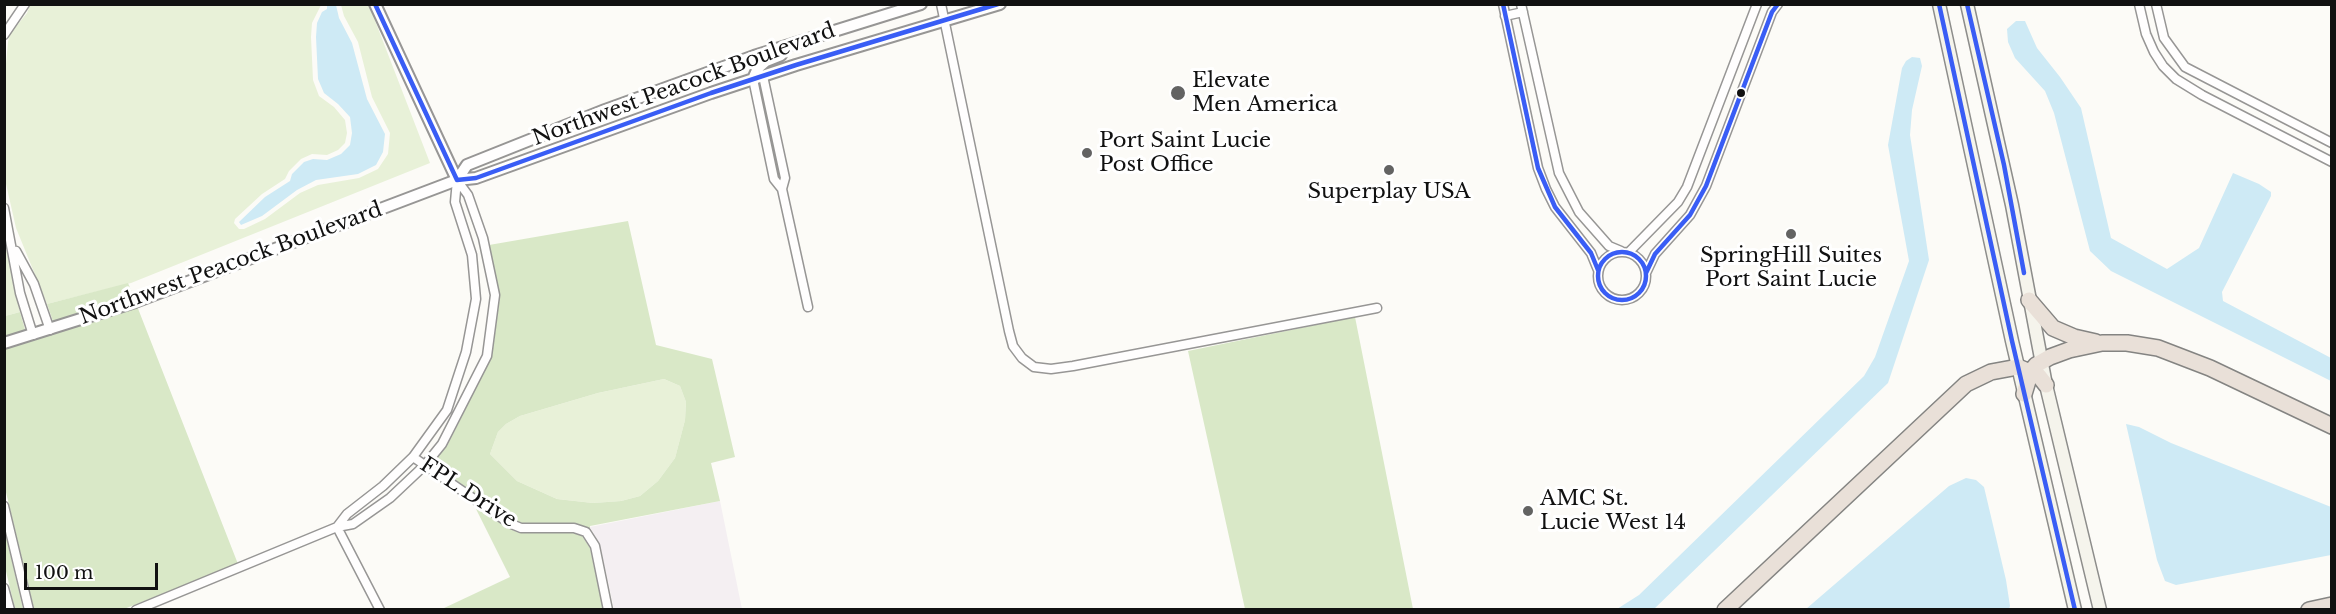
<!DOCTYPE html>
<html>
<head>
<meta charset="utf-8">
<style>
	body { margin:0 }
	#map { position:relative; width:2336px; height:614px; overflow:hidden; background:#fcfbf7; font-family:"Libre Baskerville",serif }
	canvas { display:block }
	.frame { position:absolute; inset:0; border:6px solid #111; pointer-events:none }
	.scale { position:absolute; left:24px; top:563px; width:134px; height:27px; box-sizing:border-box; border:3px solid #111; border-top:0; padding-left:8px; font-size:18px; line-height:21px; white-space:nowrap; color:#111; -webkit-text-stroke:4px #fff; paint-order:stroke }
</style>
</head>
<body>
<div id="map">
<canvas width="2336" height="614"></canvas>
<div class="frame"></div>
<div class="scale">100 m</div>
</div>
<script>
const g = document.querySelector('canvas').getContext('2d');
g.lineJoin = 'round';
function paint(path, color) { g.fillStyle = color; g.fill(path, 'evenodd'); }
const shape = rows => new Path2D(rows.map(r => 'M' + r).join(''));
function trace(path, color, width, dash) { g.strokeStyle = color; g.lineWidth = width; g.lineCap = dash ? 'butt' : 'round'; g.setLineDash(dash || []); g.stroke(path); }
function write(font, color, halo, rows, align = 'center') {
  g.font = font + ' "Libre Baskerville",serif'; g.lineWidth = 6; g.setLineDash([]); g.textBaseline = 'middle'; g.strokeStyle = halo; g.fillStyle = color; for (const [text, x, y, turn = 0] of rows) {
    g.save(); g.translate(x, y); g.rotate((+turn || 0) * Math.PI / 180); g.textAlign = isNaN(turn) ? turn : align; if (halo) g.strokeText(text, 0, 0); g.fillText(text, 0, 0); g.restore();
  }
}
paint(shape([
	[720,501,742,609,614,609,600,545,590,527]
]), '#f4eff2');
paint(shape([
	[30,5,321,5,312,23,311,37,313,80,319,96,334,107,345,120,347,133,345,143,338,150,327,155,312,154,301,159,289,171,285,179,262,194,235,219,234,223,239,229,244,229,265,219,300,193,318,185,359,178,378,169,388,154,390,133,372,97,358,42,344,16,341,5,369,5,430,163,131,283,47,304,16,228,4,175,4,85,8,42,10,34,27,13],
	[4,239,20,312,5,316,4,316],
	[664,379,680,386,686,402,685,420,675,458,658,481,640,496,621,501,593,503,557,499,517,481,490,454,498,432,506,424,520,416,598,393]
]), '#e8f1d8');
paint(shape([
	[628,221,656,345,712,359,735,457,711,463,720,501,590,526,590,530,575,524,522,524,512,519,432,464,447,446,492,356,500,296,489,245],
	[664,379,680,386,686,402,685,420,675,458,658,481,640,496,621,501,593,503,557,499,517,481,490,454,498,432,506,424,520,416,598,393],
	[128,283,134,297,54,324,47,304],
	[137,306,238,564,124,609,34,609,5,488,4,348],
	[20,312,26,333,5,338,5,316],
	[1355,317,1413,609,1245,609,1188,351],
	[474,505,506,527,519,533,573,533,582,536,590,548,603,609,442,609,510,577],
	[5,532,23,609,15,609,5,567]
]), '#d9e8c7');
paint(shape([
	[327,5,336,5,339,18,352,43,367,99,385,134,383,152,376,165,358,174,316,180,297,190,262,216,241,225,239,222,265,197,290,181,292,174,304,162,313,159,327,160,341,154,350,145,352,133,350,117,338,104,324,93,318,79,316,37,317,23,322,12,327,9],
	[2016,21,2025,21,2037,48,2060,77,2081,108,2111,238,2167,269,2199,248,2233,173,2259,184,2271,192,2271,196,2222,292,2223,301,2331,358,2331,381,2111,271,2090,251,2054,113,2045,91,2015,58,2008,42,2007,29],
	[1912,57,1920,58,1922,66,1912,110,1910,135,1929,260,1888,383,1654,609,1617,609,1639,595,1864,376,1875,357,1909,261,1888,145,1902,68,1906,61],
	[2126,424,2139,427,2171,443,2331,507,2331,555,2176,585,2165,581,2157,560],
	[1966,478,1976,480,1984,487,2006,580,2010,606,2009,609,1806,609,1949,486]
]), '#ceeaf5');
const minor = shape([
	[941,4,1009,331,1013,346,1022,358,1034,367,1051,369,1073,366,1377,308],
	[1503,4,1538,168,1546,189,1555,207,1591,253,1598,270],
	[1521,4,1559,173,1579,212,1609,246,1621,251],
	[2139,4,2146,34,2154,52,2163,66,2176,79,2202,95,2332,162],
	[2156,4,2164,38,2185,67,2332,143],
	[1505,16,1523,12],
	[4,35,25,4],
	[763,76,785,178,782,189,808,307],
	[753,79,774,179,782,189],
	[4,208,20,293,33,335],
	[16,251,34,284,50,330],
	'1598 276a24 24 0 1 1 48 0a24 24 0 1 1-48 0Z',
	[1629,252,1678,202,1687,187,1757,4],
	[1646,273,1655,254,1690,215,1706,186,1772,12,1778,4],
	[413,457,509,523,521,528,574,528,586,532,595,546,608,610],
	[4,506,29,610],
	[337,527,347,514,383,486,413,457,447,410,466,352,476,299,472,255,455,202,457,180],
	[337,527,380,610],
	[4,588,10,610],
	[136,610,337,527,353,524,390,498,425,465,442,444,487,356,495,295,483,238,468,195,457,180]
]);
const tertiary = shape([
	[375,4,457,180],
	[753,79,758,68,766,61,781,55],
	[457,180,467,165,605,110,754,56,921,4],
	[4,343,135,302,457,180,476,178,711,93,796,65,1000,4]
]);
const secondary = shape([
	[1939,4,2012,341,2075,610],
	[1967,4,2012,205,2046,385,2100,610]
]);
const motorway = shape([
	[2029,300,2053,328,2074,337,2096,342],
	[2024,394,2031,371,2036,365,2050,357,2069,350,2102,343,2127,343,2158,348,2210,368,2332,426],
	[1725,610,1966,384,1991,372,2018,367,2039,376,2046,385],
	[2309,610,2332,605]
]);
trace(minor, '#979695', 11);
trace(tertiary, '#979695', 14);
trace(secondary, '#8d8d8b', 15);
trace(motorway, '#848482', 18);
trace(minor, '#fffefe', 8);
trace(tertiary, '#fffefe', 10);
trace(secondary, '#f5f4ec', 12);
trace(motorway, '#e9e0d8', 15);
trace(shape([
	[375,4,457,180,476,178,711,93,796,65,998,4],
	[1503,4,1538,168,1555,207,1591,253,1598,270],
	[1939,4,2012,341,2075,610],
	[1967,4,2004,165,2024,273],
	'1598 276a24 24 0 1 1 48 0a24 24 0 1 1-48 0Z',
	[1646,273,1655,254,1690,215,1706,186,1772,12,1778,4]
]), '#395df5', 4.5);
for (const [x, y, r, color] of [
	[1178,93,8,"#636362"],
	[1741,93,5,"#111"],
	[1087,153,6,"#636362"],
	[1389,170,6,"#636362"],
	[1791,234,6,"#636362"],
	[1528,511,6,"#636362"]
]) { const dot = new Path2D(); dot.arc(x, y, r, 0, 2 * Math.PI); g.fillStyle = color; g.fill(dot); trace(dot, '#fff', 2); }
write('21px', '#111', '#fff', [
	["Elevate",1192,81],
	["Men America",1192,105],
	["Port Saint Lucie",1099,141],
	["Post Office",1099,165],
	["Superplay USA",1389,192,"center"],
	["SpringHill Suites",1791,256,"center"],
	["Port Saint Lucie",1791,280,"center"],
	["AMC St.",1540,499],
	["Lucie West 14",1540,523]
], 'left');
write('21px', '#111', '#fff', [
	["Northwest Peacock Boulevard",684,85,-20],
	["Northwest Peacock Boulevard",231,264,-20],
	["FPL Drive",468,493,33]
]);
</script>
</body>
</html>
